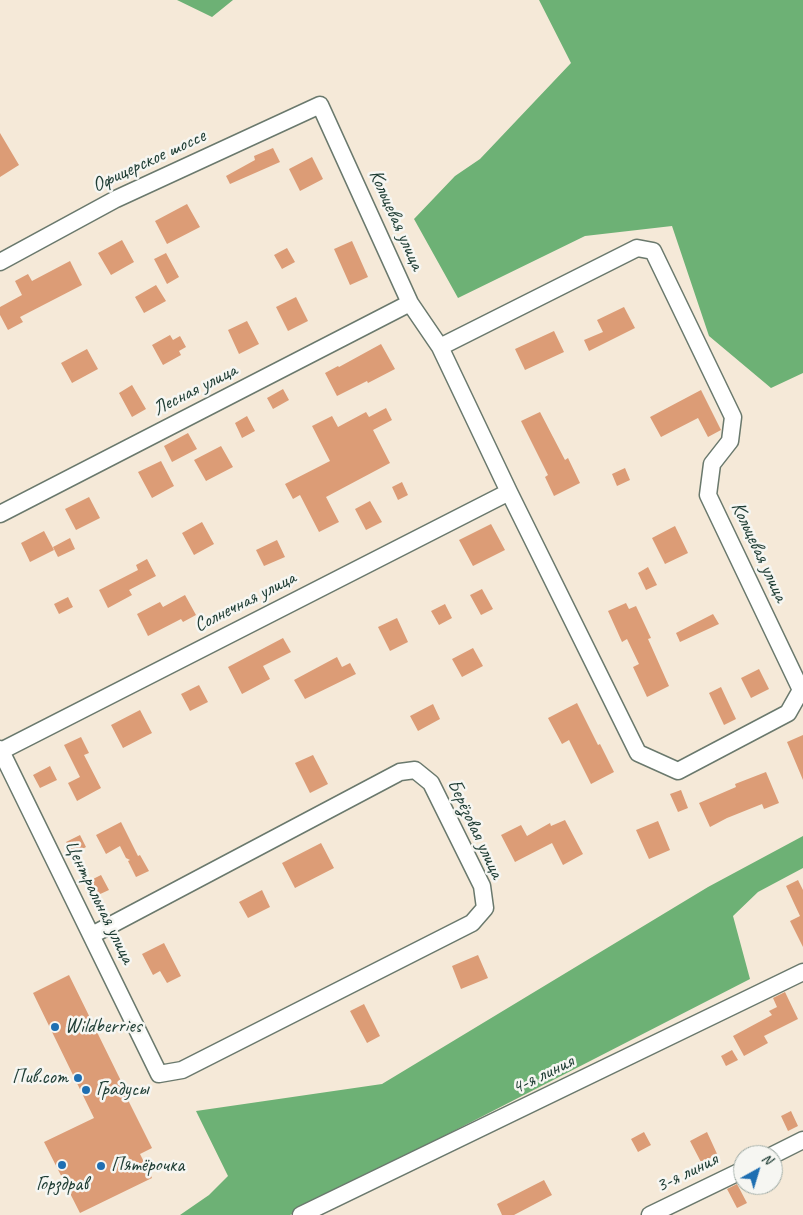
<!DOCTYPE html>
<html>
<head>
<meta charset="utf-8">
<style>
	body { margin:0 }
	#map { position:relative; width:803px; height:1215px; overflow:hidden; background:#f5e9d8; font-family:Caveat,sans-serif }
	canvas { display:block }
	.north { position:absolute; left:733px; top:1145px; width:50px; height:50px; box-sizing:border-box; background:#f6f6f2; border:1px solid #a0aca6; border-radius:50%; rotate:39deg; font-size:14px; font-weight:700; line-height:20px; text-align:center; color:#1f3d34 }
	.north::after { content:''; display:block; margin:auto; width:18px; height:22px; background:#1f6fb2; clip-path:polygon(50% 0,100% 100%,50% 72%,0 100%) }
</style>
</head>
<body>
<div id="map">
<canvas width="803" height="1215"></canvas>
<div class="north">N</div>
</div>
<script>
const g = document.querySelector('canvas').getContext('2d');
g.lineJoin = 'round';
function paint(path, color) { g.fillStyle = color; g.fill(path, 'evenodd'); }
const shape = rows => new Path2D(rows.map(r => 'M' + r).join(''));
function trace(path, color, width, dash) { g.strokeStyle = color; g.lineWidth = width; g.lineCap = dash ? 'butt' : 'round'; g.setLineDash(dash || []); g.stroke(path); }
function write(font, color, halo, rows, align = 'center') {
  g.font = font + ' Caveat,sans-serif'; g.lineWidth = 5; g.setLineDash([]); g.textBaseline = 'middle'; g.strokeStyle = halo; g.fillStyle = color; for (const [text, x, y, turn = 0] of rows) {
    g.save(); g.translate(x, y); g.rotate((+turn || 0) * Math.PI / 180); g.textAlign = isNaN(turn) ? turn : align; if (halo) g.strokeText(text, 0, 0); g.fillText(text, 0, 0); g.restore();
  }
}
paint(shape([
	[177,0,233,0,212,17],
	[539,0,803,0,803,373,771,388,709,336,672,226,585,236,458,298,414,219,455,176,480,159,571,63],
	[803,836,803,868,758,892,733,916,750,979,290,1215,180,1215,209,1195,228,1176,196,1111,382,1084,708,887]
]), '#6db175');
paint(shape([
	[0,133,19,165,0,177],
	[273,148,280,162,230,184,226,176,255,160,254,156],
	[312,157,323,179,300,191,289,169],
	[187,204,200,227,167,244,155,221],
	[122,240,134,262,111,275,98,253],
	[352,241,368,277,350,285,334,249],
	[287,248,295,262,282,269,274,255],
	[166,253,179,277,167,284,154,259],
	[70,261,82,285,20,317,23,322,8,330,0,315,0,307,22,295,15,281,28,274,32,281],
	[156,285,166,301,144,313,135,297],
	[296,297,308,321,288,331,276,307],
	[624,307,635,328,589,351,584,340,603,332,597,320],
	[247,321,259,344,239,354,228,330],
	[554,331,564,352,525,370,515,349],
	[170,335,173,340,180,336,186,347,179,351,181,355,163,365,152,345],
	[381,344,395,369,368,383,367,381,337,396,325,373,338,366,339,367],
	[87,349,98,369,72,383,61,363],
	[132,385,146,409,132,417,119,393],
	[283,389,289,400,273,409,267,398],
	[701,390,721,430,708,437,698,418,661,437,650,417],
	[386,408,392,420,373,430,390,463,326,497,339,522,319,532,300,495,293,499,285,484,330,461,312,426,332,416,338,427,366,412,369,417],
	[540,412,565,460,568,458,580,483,554,496,545,477,548,475,521,421],
	[247,416,255,431,242,438,235,423],
	[188,433,197,449,172,462,164,446],
	[221,446,233,467,206,481,194,460],
	[161,461,174,486,152,498,138,472],
	[625,468,630,480,617,486,612,474],
	[402,482,408,495,398,500,392,487],
	[89,497,100,518,76,530,65,509],
	[370,501,382,522,366,530,355,509],
	[202,522,214,544,194,555,182,533],
	[491,524,505,550,473,566,459,540],
	[675,526,688,553,665,564,652,538],
	[44,531,54,550,30,562,21,543],
	[70,538,75,549,58,557,53,547],
	[277,540,285,557,264,566,256,550],
	[147,559,156,576,129,590,132,595,108,608,99,590,138,570,136,565],
	[648,567,657,585,646,590,638,573],
	[482,589,493,609,481,615,470,595],
	[185,595,196,615,183,622,181,619,148,636,137,614,160,602,163,607],
	[68,597,73,607,59,614,54,604],
	[626,603,629,609,636,606,651,638,648,639,669,686,647,697,633,667,639,664,627,639,622,642,608,611],
	[445,604,452,618,439,625,431,611],
	[713,614,719,624,680,642,676,633],
	[397,618,408,642,390,651,378,627],
	[283,638,291,652,263,666,270,679,242,694,228,667],
	[473,648,483,666,462,677,452,659],
	[337,657,342,667,350,663,356,674,305,699,294,680],
	[759,669,769,689,751,698,741,678],
	[199,685,208,702,190,711,181,694],
	[721,687,736,719,724,725,709,693],
	[577,703,598,745,600,744,614,772,591,784,569,740,562,744,548,718],
	[433,704,440,719,418,731,410,716],
	[140,710,152,733,123,748,111,725],
	[803,735,803,780,787,742],
	[81,737,89,753,84,755,101,788,77,801,68,783,80,777,64,745],
	[313,755,328,784,310,793,295,763],
	[50,766,57,780,40,788,33,775],
	[766,772,779,803,764,809,762,804,727,818,710,827,699,803,736,787,735,784],
	[681,790,688,808,678,812,670,794],
	[565,820,583,854,563,865,552,843,515,862,501,835,521,825,527,836,550,823,551,826],
	[658,821,670,850,649,859,636,830],
	[121,822,138,856,140,855,149,871,136,877,128,861,130,860,126,858,120,846,106,854,96,835],
	[80,835,86,847,73,854,66,842],
	[321,843,334,868,295,888,282,863],
	[101,875,109,890,98,895,91,880],
	[798,880,803,890,803,947,790,921,800,916,786,886],
	[262,890,270,907,248,918,239,902],
	[164,943,181,976,167,983,160,971,153,975,142,954],
	[478,955,488,978,461,989,452,966],
	[69,975,122,1083,120,1084,152,1148,140,1154,152,1178,80,1213,44,1142,94,1118,33,993],
	[785,992,798,1019,764,1036,768,1043,744,1056,733,1036,772,1015,769,1011,777,1007,773,998],
	[364,1004,380,1036,367,1043,350,1011],
	[732,1050,738,1060,726,1066,721,1056],
	[791,1111,798,1126,788,1131,781,1116],
	[644,1132,651,1145,638,1152,631,1139],
	[707,1132,718,1156,702,1164,690,1141],
	[544,1180,552,1195,514,1215,502,1215,497,1204],
	[737,1184,747,1203,737,1208,727,1189]
]), '#dc9c76');
const minor = shape([
	[0,262,116,199,320,105,410,303,440,347,509,492,638,753,678,771,788,713,801,690,708,495,712,464,730,441,733,417,653,251,637,248,440,347],
	[0,514,410,303],
	[0,749,159,1074,182,1070,472,923,485,908,482,886,431,783,415,770,400,772,92,935],
	[1,751,509,492],
	[773,1155,803,1140],
	[301,1215,803,972],
	[650,1215,743,1170]
]);
trace(minor, '#6a796d', 19);
trace(minor, '#fff', 16);
for (const [x, y, r, color] of [
	[55,1027,5,"#1f6fb2"],
	[78,1078,5,"#1f6fb2"],
	[86,1090,5,"#1f6fb2"],
	[62,1165,5,"#1f6fb2"],
	[101,1166,5,"#1f6fb2"]
]) { const dot = new Path2D(); dot.arc(x, y, r, 0, 2 * Math.PI); g.fillStyle = color; g.fill(dot); trace(dot, '#f6f6f2', 2); }
write('20px', '#1f3d34', '#f6f6f2', [
	["Офицерское шоссе",149,161,-25],
	["Кольцевая улица",396,220,66],
	["Лесная улица",195,390,-27],
	["Кольцевая улица",759,552,65],
	["Солнечная улица",245,602,-27],
	["Берёзовая улица",475,829,65],
	["Центральная улица",99,902,64],
	["4-я линия",543,1075,-26],
	["3-я линия",687,1173,-26]
]);
write('20px', '#1f3d34', '#f6f6f2', [
	["Wildberries",65,1027],
	["Пив.com",68,1078,"right"],
	["Градусы",96,1090],
	["Пятёрочка",111,1166],
	["Горздрав",62,1185,"center"]
], 'left');
</script>
</body>
</html>
